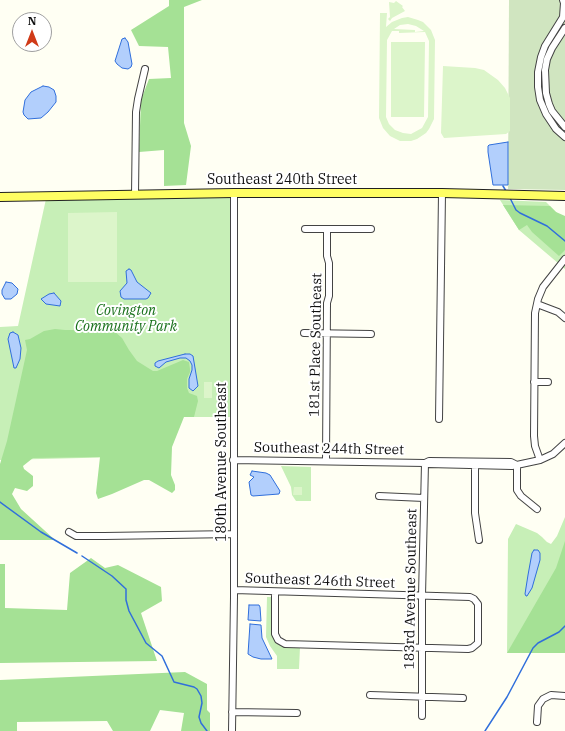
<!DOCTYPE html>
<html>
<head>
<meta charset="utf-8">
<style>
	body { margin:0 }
	#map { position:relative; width:565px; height:731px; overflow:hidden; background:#fffff3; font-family:"IBM Plex Serif",serif }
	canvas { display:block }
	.north { position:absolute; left:12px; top:12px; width:40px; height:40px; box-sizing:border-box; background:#fff; border:1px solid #9f9f9f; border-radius:50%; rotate:0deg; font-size:11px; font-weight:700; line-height:16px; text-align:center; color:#101010 }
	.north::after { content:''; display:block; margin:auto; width:14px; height:18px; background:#d03a18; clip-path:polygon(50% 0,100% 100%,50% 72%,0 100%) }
</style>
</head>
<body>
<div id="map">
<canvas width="565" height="731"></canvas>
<div class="north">N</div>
</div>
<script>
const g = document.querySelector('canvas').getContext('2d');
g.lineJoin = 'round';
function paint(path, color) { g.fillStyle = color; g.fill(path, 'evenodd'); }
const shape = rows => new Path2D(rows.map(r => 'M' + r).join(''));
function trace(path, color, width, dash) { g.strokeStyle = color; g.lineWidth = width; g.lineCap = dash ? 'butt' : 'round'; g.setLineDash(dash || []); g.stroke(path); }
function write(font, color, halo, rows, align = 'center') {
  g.font = font + ' "IBM Plex Serif",serif'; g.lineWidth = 4; g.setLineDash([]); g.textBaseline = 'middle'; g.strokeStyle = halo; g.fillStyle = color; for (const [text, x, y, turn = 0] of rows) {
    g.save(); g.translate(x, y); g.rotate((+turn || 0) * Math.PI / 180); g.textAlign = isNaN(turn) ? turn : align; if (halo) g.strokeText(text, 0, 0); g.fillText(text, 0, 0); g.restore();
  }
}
paint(shape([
	[230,197,231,280,230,417,164,417,165,456,0,460,0,327,18,326,46,199],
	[500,200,546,202,565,221,565,269,519,230],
	[281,466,311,467,311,501,296,501,292,495,291,487],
	[565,517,565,653,507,653,508,539,516,524,537,533,542,537,547,542,551,544,557,536],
	[267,597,271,597,272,600,272,634,274,639,276,643,284,647,300,647,299,669,277,669,277,656,270,646,266,637]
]), '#c7efb7');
paint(shape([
	[169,0,202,0,184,7,184,123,191,146,186,185,164,186,164,150,139,152,141,100,149,79,171,78,168,47,139,46,131,30,169,6],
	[503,205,550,206,556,212,565,216,565,250,559,256,532,232,527,225,519,230],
	[55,329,65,330,96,330,114,331,122,338,129,350,137,361,153,371,157,371,183,360,189,362,190,369,190,372,187,379,187,388,189,393,197,396,198,401,194,417,184,417,172,447,171,475,175,485,175,490,172,493,149,480,144,480,112,494,98,499,96,493,100,457,33,458,23,466,24,469,33,476,33,486,27,491,15,488,12,494,21,509,55,540,0,540,0,464,7,441,27,350,25,340,30,339,44,331],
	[565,541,565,653,507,653,556,568],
	[91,558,105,568,118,565,161,587,162,601,141,613,157,661,0,663,0,564,5,564,5,608,67,610,70,573],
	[185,672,207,684,207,710,210,713,210,731,181,731,184,713,160,710,150,731,113,731,107,721,17,722,17,731,0,731,0,680]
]), '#a5e195');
paint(shape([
	[509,0,565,0,565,190,508,189]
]), '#d0e5c0');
paint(shape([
	[396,1,403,6,402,7,405,11,392,18,390,21,388,19,390,17,389,2,394,3],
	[380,13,387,13,386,27,392,22,402,18,408,17,418,20,423,22,431,30,435,40,434,119,429,129,426,133,417,139,411,141,400,141,390,136,383,128,379,118],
	[408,24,416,26,424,31,415,32,415,30,394,29,400,25],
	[392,31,399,31,399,33,425,32,429,41,428,117,422,128,411,134,403,133,395,130,389,124,386,117,387,40],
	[391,42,425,42,424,117,391,117],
	[443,66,475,68,484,70,498,80,505,88,510,98,510,131,506,134,444,138,441,133],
	[117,212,117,282,68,282,68,213],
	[204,382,212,382,212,398,204,398],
	[294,487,302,487,302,495,293,495]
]), '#dcf5ca');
const water = shape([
	[125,38,128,42,132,64,131,67,128,69,122,68,117,64,115,61,122,39,125,38],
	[43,86,49,87,54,90,56,96,56,102,48,112,41,118,28,119,24,115,23,112,25,100,31,92,43,86],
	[508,142,508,185,493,185,488,152,488,146,489,145,508,142],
	[129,269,131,270,137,282,151,293,148,298,146,299,124,299,121,297,120,291,127,283,126,271,129,269],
	[6,282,12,283,18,289,17,294,11,299,5,299,2,294,2,290,6,282],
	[54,293,61,301,60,306,46,304,41,299,49,294,54,293],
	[13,332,18,335,21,348,20,359,16,368,14,368,8,339,10,333,13,332],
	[185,354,190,354,193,356,198,386,193,391,189,388,189,379,192,370,192,365,190,361,186,358,180,358,166,362,159,368,155,366,155,363,158,361,185,354],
	[252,471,266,473,270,475,280,491,279,494,253,496,251,495,249,482,254,477,250,475,252,471],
	[534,550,538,550,540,553,540,560,532,588,527,596,526,596,525,594,528,575,532,553,534,550],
	[249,605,259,605,260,607,261,621,248,620,249,605],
	[250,624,261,625,262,638,272,659,261,659,253,657,248,654,250,624]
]);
paint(water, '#b2cffc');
trace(water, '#306fdb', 1);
trace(shape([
	[503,186,506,191],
	[510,198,516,210,520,213,547,226,565,241],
	[0,502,41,532,77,553],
	[82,556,112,576,126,589,126,600,129,611,146,643,162,656,174,682,194,687,197,689,201,696,202,703,199,717,201,723,207,731],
	[485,731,507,697,533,648,538,643,559,632,565,626]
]), '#306fdb', 1.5);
const minor = shape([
	[563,0,564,3,563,17,545,46,541,57,538,72,538,87,540,100,546,114,556,129,565,137],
	[565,28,552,48,547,59,545,70,546,93,549,104,552,111,565,127],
	[135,195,136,112,138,99,145,69],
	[305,229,371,229],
	[537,304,558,312,565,318],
	[304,333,371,334],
	[534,382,548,382],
	[439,419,442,193],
	[233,460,425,463,422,596,422,716],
	[540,460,535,446,534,436,535,313,538,299,543,287,565,259],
	[326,461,327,303,329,296,329,263,327,256,327,229],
	[475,462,475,513,479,540],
	[517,465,511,462,429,461,425,463,428,464,512,466,540,460,553,454,565,443],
	[517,465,517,490,521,496,537,509],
	[379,496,424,498],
	[69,532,76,536,104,536,234,534],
	[234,590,470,597,474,599,478,604,478,643,472,648,468,649,285,644,278,640,275,634,275,592],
	[370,695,463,698],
	[232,712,297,713],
	[537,722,538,706,543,699,551,695,565,696],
	[232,731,234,597,234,193]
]);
const major = shape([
	[0,197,234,193,442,193,565,196]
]);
trace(minor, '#434343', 8);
trace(major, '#212121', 10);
trace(minor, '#fff', 6);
trace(major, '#fffe63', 8);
write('14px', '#101010', '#fff', [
	["Southeast 240th Street",282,180],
	["181st Place Southeast",316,345,-89],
	["Southeast 244th Street",329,449,1],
	["180th Avenue Southeast",222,462,-90],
	["Southeast 246th Street",320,581,2],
	["183rd Avenue Southeast",411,589,-89]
]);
write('italic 14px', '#18701a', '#fff', [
	["Covington",126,311],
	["Community Park",126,327]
]);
</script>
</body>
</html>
